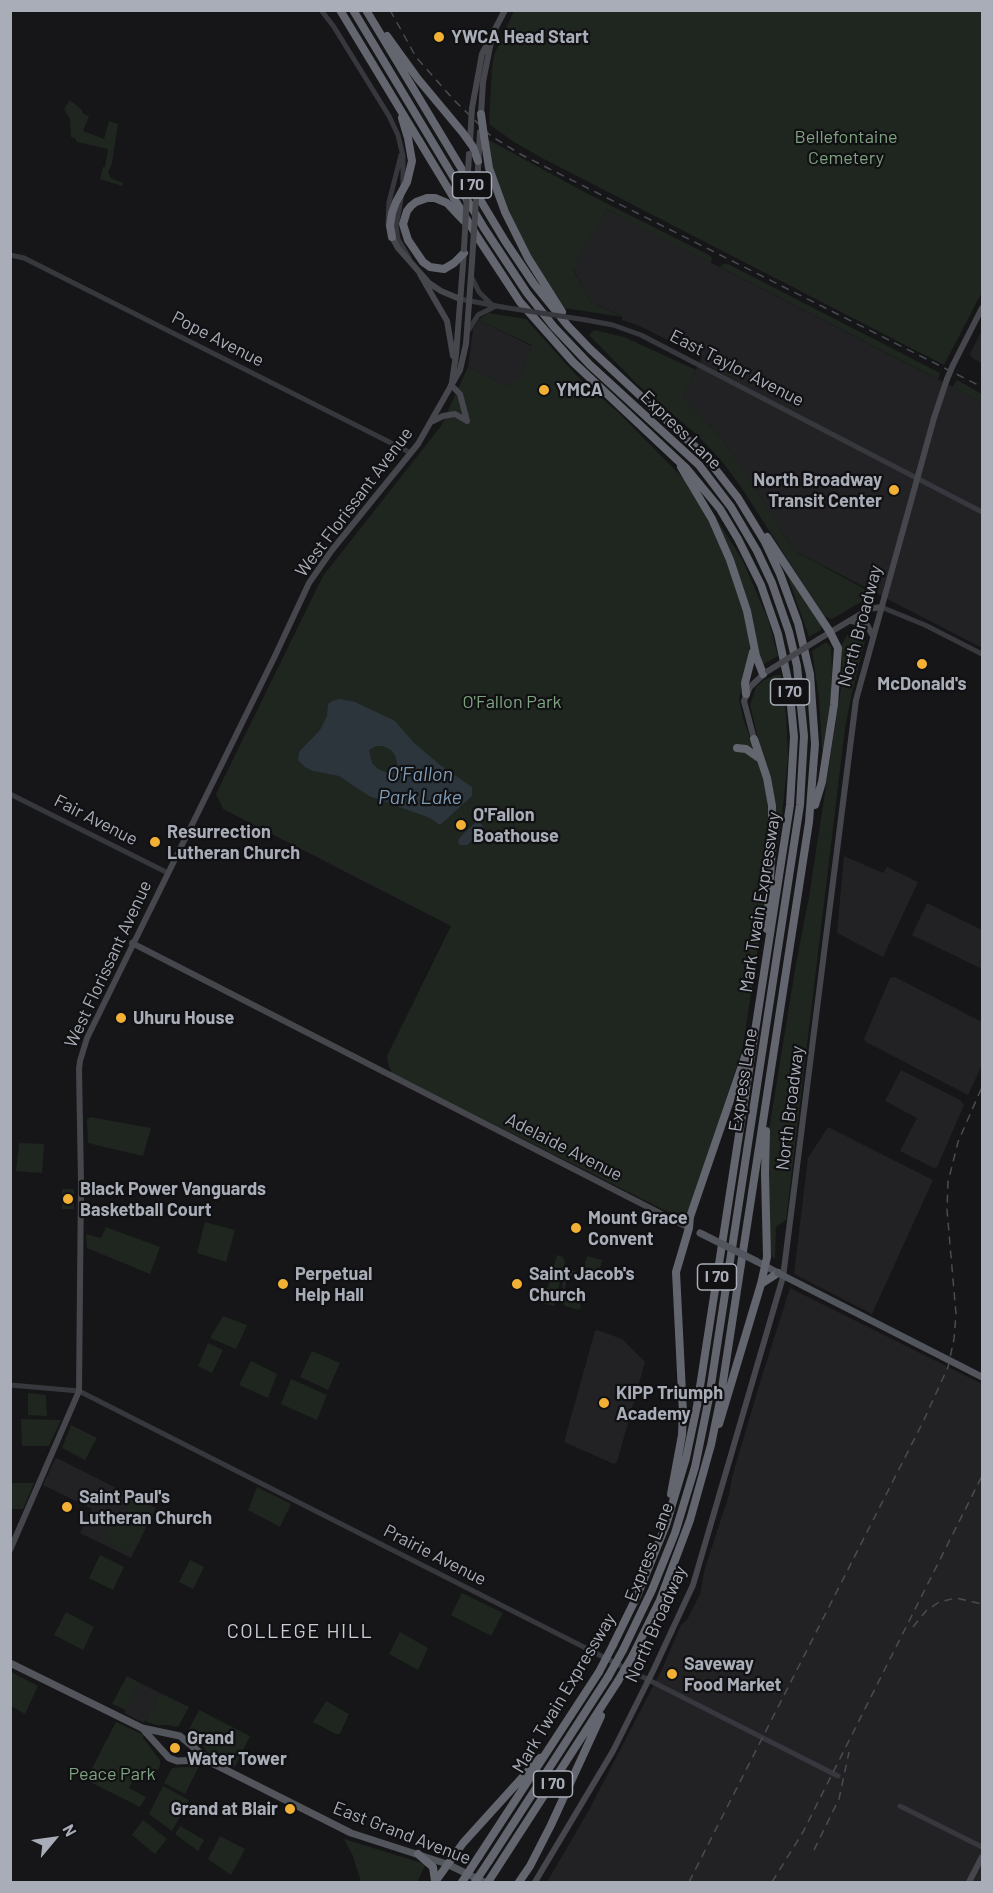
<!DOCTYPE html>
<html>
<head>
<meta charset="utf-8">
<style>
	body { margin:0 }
	#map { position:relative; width:993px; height:1893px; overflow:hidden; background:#161618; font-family:Barlow,sans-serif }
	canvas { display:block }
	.frame { position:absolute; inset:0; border:12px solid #a8adb8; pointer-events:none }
	.north { position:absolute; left:24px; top:1809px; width:60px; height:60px; -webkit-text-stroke:4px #111113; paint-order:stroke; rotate:61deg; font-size:16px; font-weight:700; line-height:24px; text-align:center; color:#a8adb8 }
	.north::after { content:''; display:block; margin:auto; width:21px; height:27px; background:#a8adb8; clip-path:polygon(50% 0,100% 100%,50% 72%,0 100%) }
</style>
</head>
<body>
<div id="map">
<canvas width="993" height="1893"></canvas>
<div class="frame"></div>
<div class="north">N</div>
</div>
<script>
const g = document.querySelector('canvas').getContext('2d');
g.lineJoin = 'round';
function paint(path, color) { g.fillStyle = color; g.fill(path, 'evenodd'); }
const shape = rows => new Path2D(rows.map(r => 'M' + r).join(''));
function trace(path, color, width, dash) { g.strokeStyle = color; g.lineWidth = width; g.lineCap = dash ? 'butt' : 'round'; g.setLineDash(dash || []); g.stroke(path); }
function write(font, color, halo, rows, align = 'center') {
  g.font = font + ' Barlow,sans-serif'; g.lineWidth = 4.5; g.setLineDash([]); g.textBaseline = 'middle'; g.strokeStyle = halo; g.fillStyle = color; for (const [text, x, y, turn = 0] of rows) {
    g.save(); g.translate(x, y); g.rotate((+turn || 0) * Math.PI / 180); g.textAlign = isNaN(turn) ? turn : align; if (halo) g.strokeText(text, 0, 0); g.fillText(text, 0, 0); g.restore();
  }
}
paint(shape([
	[607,209,982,402,982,648,793,550,744,470,723,440,683,396,702,358,640,326,622,320,622,316,590,301,573,268],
	[478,320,532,346,515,390,468,367,473,329],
	[982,330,982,363,972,358,970,354],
	[844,856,883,873,887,867,918,882,883,957,837,933],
	[927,903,982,930,982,969,912,935],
	[895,977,982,1022,982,1065,968,1095,866,1042,864,1039,890,978],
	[901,1070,960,1100,964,1105,937,1167,934,1168,900,1151,917,1118,885,1101],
	[828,1127,933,1180,872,1314,794,1274,808,1158],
	[790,1288,982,1384,982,1882,547,1882,589,1810,663,1667,681,1625,687,1620,700,1594,705,1568,729,1495,732,1477,762,1376],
	[597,1330,622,1339,645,1362,617,1462,614,1464,564,1442,595,1331],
	[57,1458,156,1508,131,1558,80,1533,92,1509,43,1485,55,1459],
	[140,1683,160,1693,144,1723,124,1713]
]), '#222225');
paint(shape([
	[514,11,982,11,982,292,944,365,542,158,514,142,489,124,492,69,494,55],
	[70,100,82,110,83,114,89,116,83,131,104,139,109,121,118,124,112,163,108,173,111,178,123,183,122,186,100,179,103,167,105,167,108,149,77,142,75,138,71,137,70,119,64,109],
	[489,140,588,194,709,255,712,258,711,263,607,209,573,269,590,301,623,317,564,308,536,269,499,192,489,153],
	[723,264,728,264,940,373,938,379,720,267],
	[488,313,526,319,566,364,587,386,618,412,685,480,709,519,727,557,746,615,750,650,739,699,743,718,762,772,766,792,769,817,765,901,743,1046,690,1211,680,1218,392,1073,389,1067,387,1056,451,926,223,809,216,794,323,576,441,426,468,367,509,387,511,383,520,377,532,345,478,320],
	[594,330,624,337,696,370,683,396,723,440,744,470,793,550,872,593,872,595,832,619,824,616,741,487,721,460,695,433,637,384,589,335],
	[957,380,982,394,982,402,952,387],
	[704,499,742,559,768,619,778,656,764,664,760,661,752,623],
	[784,566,821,624,821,630,809,637],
	[857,629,864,633,865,641,851,697,845,728,786,1220,776,1227,775,1259,772,1256,769,1244,768,1136,796,964,809,897,839,701,842,681,842,645,847,635],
	[826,642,831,647,832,667,831,704,824,750,822,749,819,698,812,651],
	[776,675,781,675,786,715,788,757,781,826,771,883,775,803,771,780,760,747,750,705,756,687,764,680],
	[90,1117,151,1128,143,1156,88,1143,87,1119],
	[19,1143,44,1144,42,1173,16,1171],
	[62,1189,74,1189,74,1209,62,1209],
	[205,1222,235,1230,226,1262,197,1253],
	[106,1227,160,1247,150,1274,87,1248,86,1234,101,1238],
	[557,1255,563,1257,565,1262,554,1306,543,1303],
	[587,1256,602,1260,598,1275,592,1274,592,1270,590,1273,583,1271],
	[569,1269,579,1273,578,1278,568,1275,565,1288,570,1298,579,1299,581,1308,578,1310,565,1306,559,1296,565,1294,562,1285,566,1271],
	[223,1316,247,1325,236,1349,210,1338],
	[208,1343,223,1350,212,1373,198,1366],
	[312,1351,340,1363,328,1390,300,1377],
	[251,1361,277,1374,268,1398,239,1385],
	[291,1379,327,1395,317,1420,281,1404],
	[28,1393,46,1395,47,1416,28,1415],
	[21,1419,61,1420,49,1446,22,1446],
	[71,1425,97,1438,85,1460,62,1448],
	[11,1483,34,1483,23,1509,11,1509],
	[257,1487,291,1504,280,1527,248,1510],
	[132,1498,154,1509,131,1555,109,1543,110,1539,106,1537,116,1518,121,1521],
	[100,1555,124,1567,113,1590,89,1578],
	[190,1560,204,1567,193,1589,179,1582],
	[462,1593,503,1613,491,1636,451,1615],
	[66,1612,94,1627,83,1650,54,1635],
	[400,1632,428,1648,418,1670,389,1654],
	[11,1672,38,1686,25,1714,11,1706],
	[127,1676,140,1683,126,1710,112,1704],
	[160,1693,189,1707,178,1727,168,1725,155,1725,145,1721],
	[326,1701,349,1714,340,1734,336,1734,313,1722],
	[199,1710,250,1736,235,1767,207,1752,196,1737,188,1731],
	[116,1722,144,1735,143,1738,160,1760,160,1766,153,1779,137,1771,129,1788,146,1797,140,1807,86,1780],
	[199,1766,185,1794,164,1783,172,1768],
	[163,1786,189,1800,172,1831,149,1814],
	[143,1820,167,1839,155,1854,132,1835],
	[180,1826,204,1840,198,1851,175,1834],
	[220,1836,245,1849,231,1875,208,1859],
	[344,1839,412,1860,426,1864,417,1882,361,1882,353,1856]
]), '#1e261f');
paint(shape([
	[340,699,355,702,395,721,414,743,440,765,472,787,472,796,440,825,430,818,369,796,339,776,313,771,305,767,298,760,299,752,320,730,327,716,328,704,332,701],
	[376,746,383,746,391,750,395,755,398,767,395,771,388,773,378,769,372,763,369,750],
	[479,822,483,826,482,831,467,845,460,845,458,842,460,837,475,823]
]), '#2c353c');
trace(shape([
	[321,10,334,27,389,116,398,135,403,156,403,188,396,226,398,239,409,258],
	[388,224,389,202,401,155],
	[10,255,24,258,411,453],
	[472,278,479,292,491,304],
	[460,299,502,307],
	[586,320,613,325,641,335,982,512],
	[468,331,478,315,496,306],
	[881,607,925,625,982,654],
	[10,794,168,873],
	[10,1385,79,1391,838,1776],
	[900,1806,982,1847]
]), '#37383d', 5);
trace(shape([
	[472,108,482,54,505,10],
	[481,114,483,82,491,42],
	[470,142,471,125],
	[478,168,480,132],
	[392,237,398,248,429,283,441,291,460,299],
	[420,274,447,321,453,356],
	[953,365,982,308],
	[452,382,456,355,464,251],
	[451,385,460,394,467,421],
	[433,421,443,416,455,414,467,421],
	[852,621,867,625,873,636],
	[819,639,869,609,881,607],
	[754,739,744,701,750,687,766,672],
	[132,943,689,1228],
	[10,1550,79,1391,81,1182,79,1069,80,1061,87,1038,274,658,309,583,332,550,418,444,460,370,466,344,472,262],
	[535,1882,613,1751,654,1669,693,1585,783,1277,856,700,934,418,947,379],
	[969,1882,982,1857]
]), '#45474d', 6);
trace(shape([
	[756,1261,778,1273],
	[10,1663,142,1728,180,1736,210,1761],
	[142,1728,169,1758,177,1761,200,1760,212,1763,351,1833,447,1864,484,1882]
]), '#53555c', 7);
trace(shape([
	[340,10,478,238,520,302,573,362,687,469,720,509,738,539,761,585,778,634,789,685,794,737,790,805,697,1406,686,1458,666,1525,637,1596,613,1645],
	[353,10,484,228,527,293,554,327,590,365,699,465,731,507,757,551,772,583,789,632,797,666,804,736,800,805,709,1398,695,1467,675,1533,652,1590,623,1650],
	[366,10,505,241,534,284,568,326,590,349,705,456,738,498,765,542,780,574,798,623,810,674,815,744,809,822,720,1401,711,1445,690,1520,660,1600,633,1655],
	[387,36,418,79,463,133,473,147,478,161],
	[484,136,489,168,505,212,528,258,562,312],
	[392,237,390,226,392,213,396,202,407,182,412,161,408,138,402,118],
	[464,253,454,263,444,269,430,267,423,262,408,240,403,224,407,211,411,206,416,202,427,198,435,198,447,203,464,221],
	[681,467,712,519,730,560,747,611,756,656,763,674],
	[767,537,830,632,838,648,834,705,822,782,815,805],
	[746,694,745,683,753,652],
	[754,739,767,778,772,806,772,845,767,929],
	[737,748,746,749,759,758],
	[761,1284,778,1273],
	[719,1424,761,1284,767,1257,765,1174,766,1131],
	[671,1494,682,1435,683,1413,676,1272,689,1228,690,1217,750,1042],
	[418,1854,433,1867,435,1881],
	[479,1856,599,1672],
	[489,1861,608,1677],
	[435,1882,463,1843,540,1758],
	[488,1882,618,1681],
	[519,1882,530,1866,551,1825,601,1716]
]), '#63666e', 8);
trace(shape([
	[390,10,416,57,454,100,491,136,522,155,982,387],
	[913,1627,926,1611,939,1602,956,1598,982,1604],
	[814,1850,839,1799,849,1752],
	[689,1882,923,1422,948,1367,954,1339,956,1314,947,1210,948,1182,958,1142,982,1087],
	[772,1882,803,1832,982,1476]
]), '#4a4c52', 1.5, [8, 6]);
trace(shape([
	[502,307,586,320]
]), '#37383d', 5);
trace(shape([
	[471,125,472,108],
	[464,249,469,154],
	[472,262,478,168],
	[947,379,953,365],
	[768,671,819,639]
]), '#45474d', 6);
trace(shape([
	[700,1233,756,1261],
	[778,1273,982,1377]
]), '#53555c', 7);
trace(shape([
	[481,114,484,136],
	[599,1672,613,1645],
	[608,1677,623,1650],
	[618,1681,633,1655],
	[462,1882,479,1856],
	[475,1882,489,1861]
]), '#63666e', 8);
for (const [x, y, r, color] of [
	[439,37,6,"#f2b134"],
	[544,390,6,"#f2b134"],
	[894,490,6,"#f2b134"],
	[922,664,6,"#f2b134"],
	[461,825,6,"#f2b134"],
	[155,842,6,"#f2b134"],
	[121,1018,6,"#f2b134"],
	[68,1199,6,"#f2b134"],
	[576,1228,6,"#f2b134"],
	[283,1284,6,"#f2b134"],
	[517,1284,6,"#f2b134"],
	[604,1403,6,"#f2b134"],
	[67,1507,6,"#f2b134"],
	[672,1674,6,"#f2b134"],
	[175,1748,6,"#f2b134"],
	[290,1809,6,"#f2b134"]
]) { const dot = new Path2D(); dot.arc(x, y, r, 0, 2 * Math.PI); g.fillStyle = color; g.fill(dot); trace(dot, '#111113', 2); }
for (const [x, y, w] of [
	[472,185,39],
	[790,692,39],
	[717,1277,39],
	[553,1784,39]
]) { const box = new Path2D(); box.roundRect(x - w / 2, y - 13, w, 26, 4.5); g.fillStyle = '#111113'; g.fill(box); trace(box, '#a8adb8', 1.5); }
write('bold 16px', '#a8adb8', null, [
	["I 70",472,185],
	["I 70",790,692],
	["I 70",717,1277],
	["I 70",553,1784]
]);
write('bold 18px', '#a8adb8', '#111113', [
	["YWCA Head Start",451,37],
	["YMCA",556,390],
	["North Broadway",882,480,"right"],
	["Transit Center",882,501,"right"],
	["McDonald's",922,684,"center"],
	["O'Fallon",473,815],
	["Boathouse",473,836],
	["Resurrection",167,832],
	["Lutheran Church",167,853],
	["Uhuru House",133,1018],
	["Black Power Vanguards",80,1189],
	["Basketball Court",80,1210],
	["Mount Grace",588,1218],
	["Convent",588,1239],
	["Perpetual",295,1274],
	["Help Hall",295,1295],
	["Saint Jacob's",529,1274],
	["Church",529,1295],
	["KIPP Triumph",616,1393],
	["Academy",616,1414],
	["Saint Paul's",79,1497],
	["Lutheran Church",79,1518],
	["Saveway",684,1664],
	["Food Market",684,1685],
	["Grand",187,1738],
	["Water Tower",187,1759],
	["Grand at Blair",278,1809,"right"]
], 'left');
write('18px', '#7fa381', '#111113', [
	["Bellefontaine",846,137],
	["Cemetery",846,158],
	["O'Fallon Park",512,702],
	["Peace Park",112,1774]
]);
write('18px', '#a8adb8', '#111113', [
	["Pope Avenue",218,339,27],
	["East Taylor Avenue",737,368,27],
	["Express Lane",681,430,44],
	["West Florissant Avenue",354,502,-53],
	["North Broadway",860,626,-75],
	["Fair Avenue",96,820,27],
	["Mark Twain Expressway",760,902,-81],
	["West Florissant Avenue",108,964,-65],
	["Express Lane",743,1080,-81],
	["North Broadway",790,1108,-83],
	["Adelaide Avenue",564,1147,27],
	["Express Lane",649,1552,-69],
	["Prairie Avenue",435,1555,27],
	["North Broadway",656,1624,-66],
	["Mark Twain Expressway",564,1693,-59],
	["East Grand Avenue",402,1833,21]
]);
write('italic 20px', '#7f9bb3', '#111113', [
	["O'Fallon",420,774],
	["Park Lake",420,797]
]);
g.letterSpacing = '1.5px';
write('20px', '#c9ccd4', '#111113', [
	["COLLEGE HILL",300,1631]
]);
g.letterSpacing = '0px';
</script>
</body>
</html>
